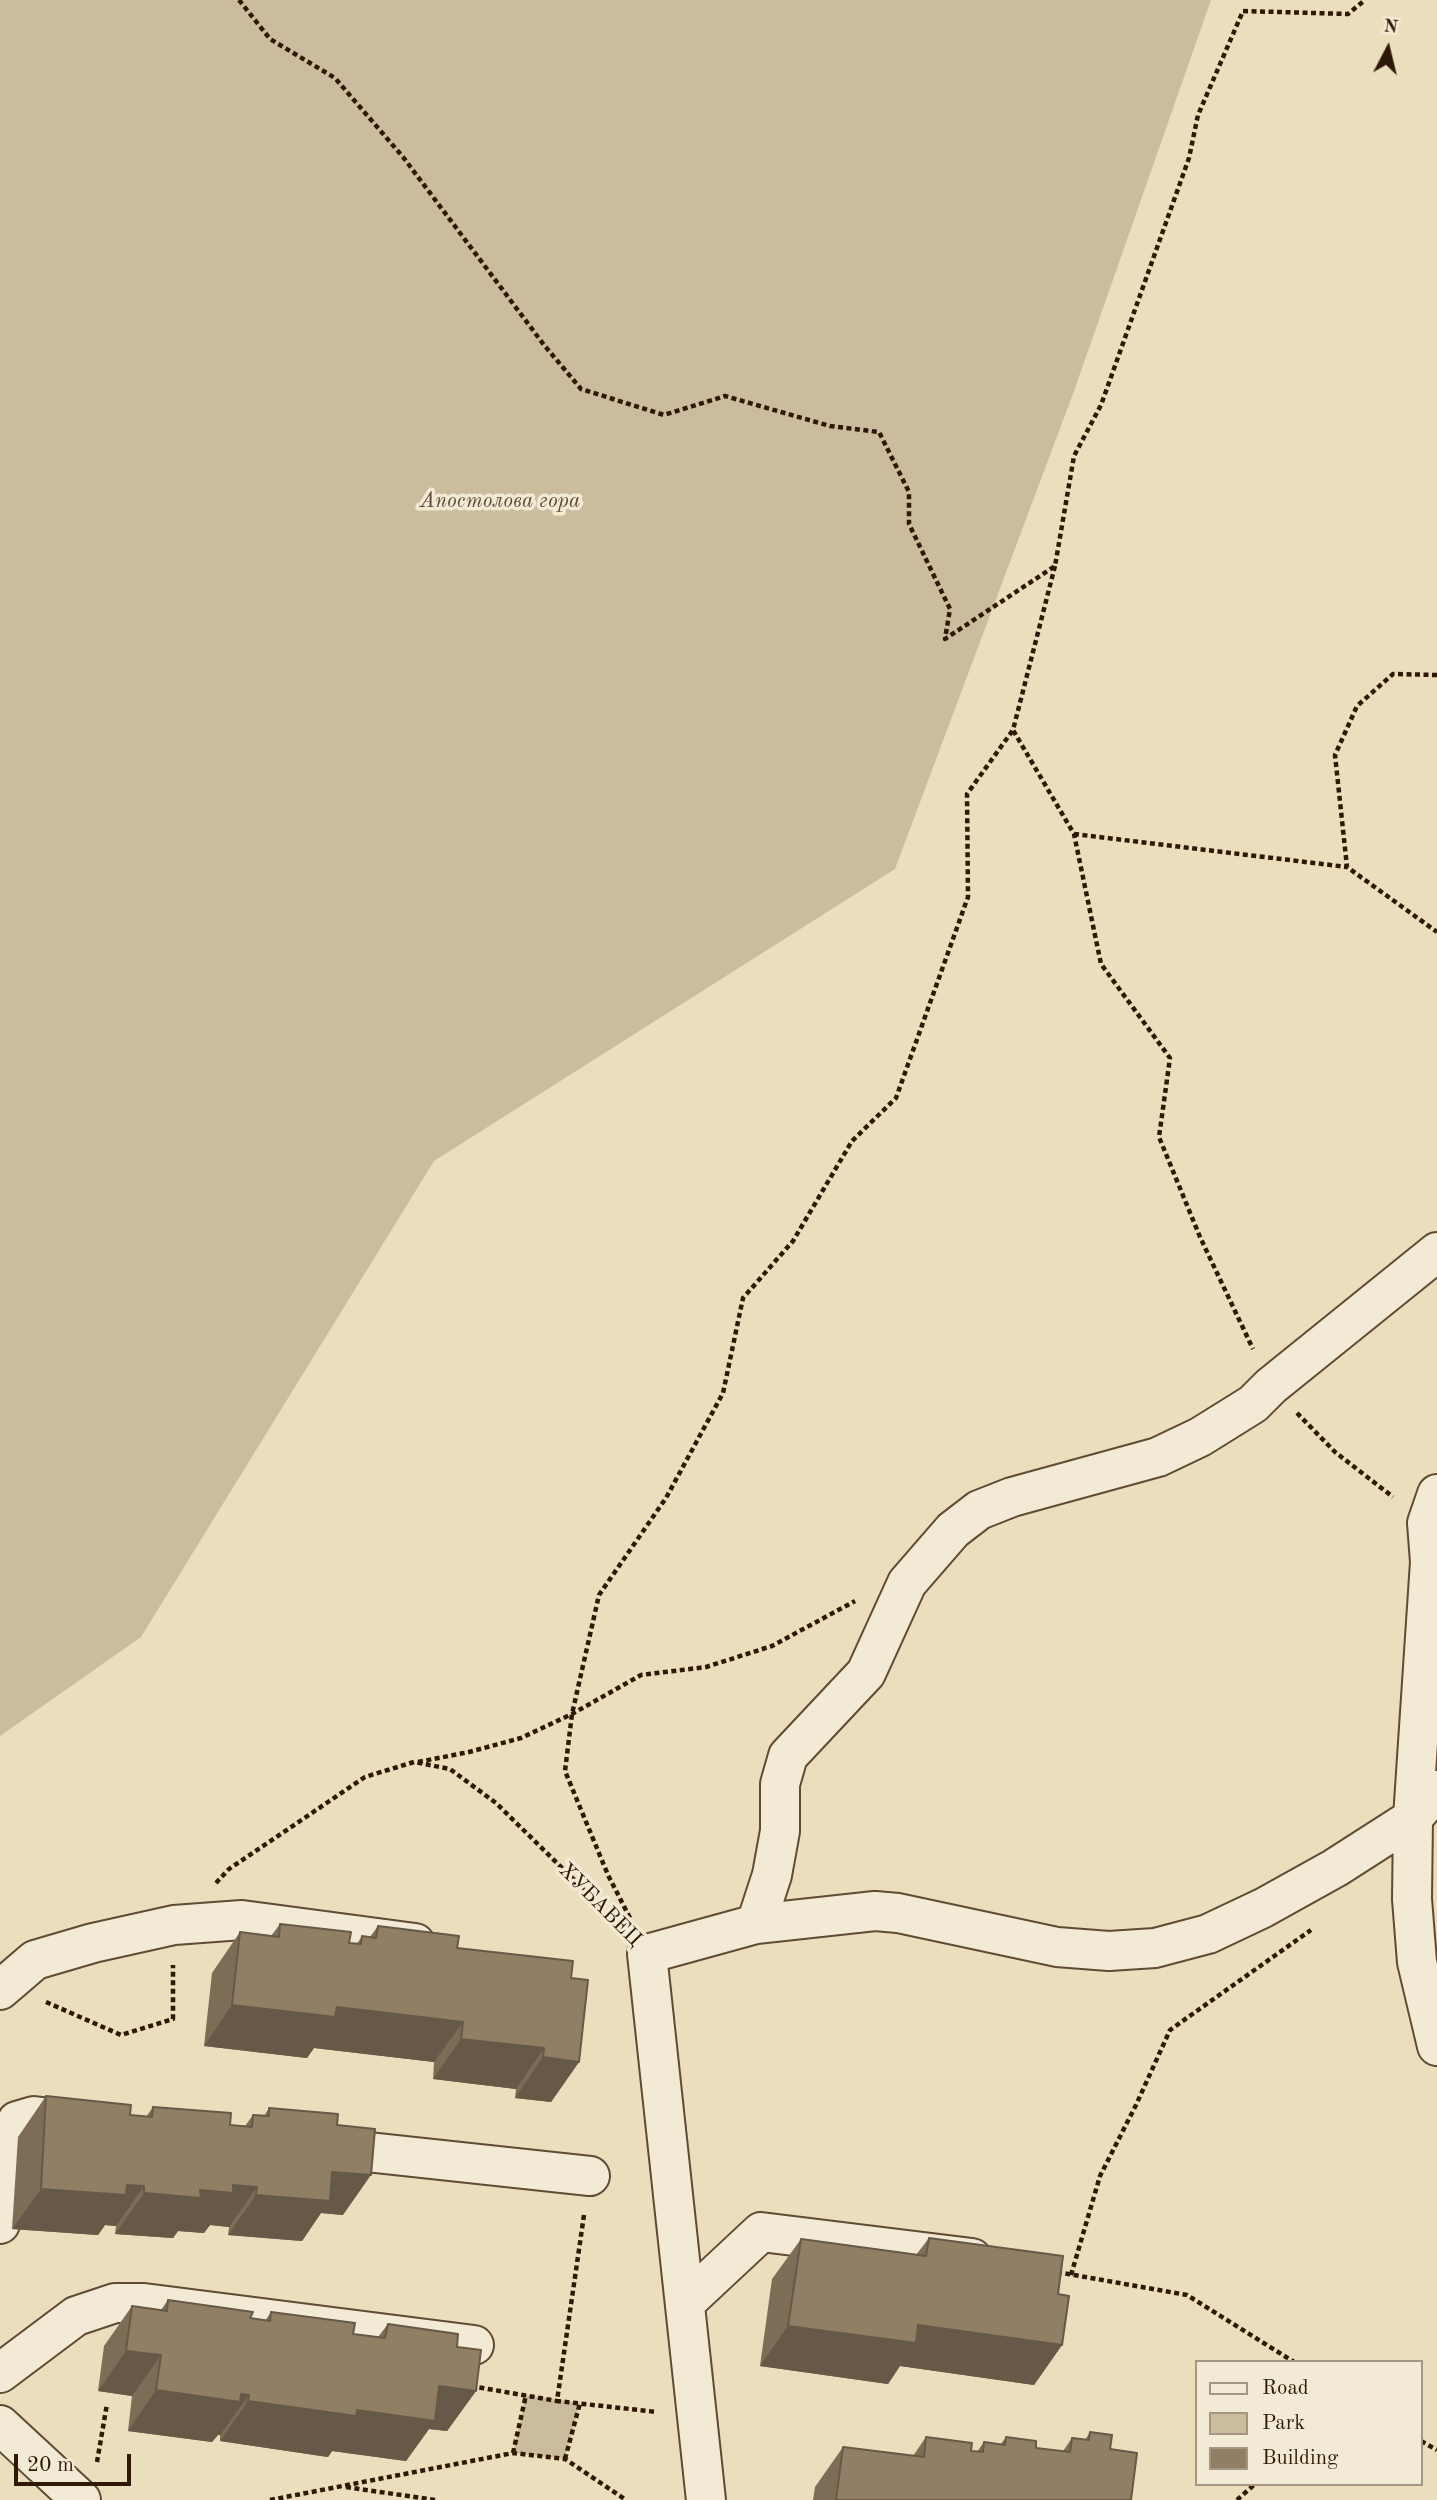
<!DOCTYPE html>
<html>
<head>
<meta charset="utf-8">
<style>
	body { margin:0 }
	#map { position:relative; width:1437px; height:2500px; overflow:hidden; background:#ebdebd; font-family:"Old Standard TT",serif }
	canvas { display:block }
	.legend { position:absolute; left:1195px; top:2360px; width:228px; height:126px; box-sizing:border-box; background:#f2ead4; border:2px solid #a49682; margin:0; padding:9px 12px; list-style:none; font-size:21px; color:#301806 }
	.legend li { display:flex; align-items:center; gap:14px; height:35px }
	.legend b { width:35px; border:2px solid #a49682 }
	.north { position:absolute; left:1353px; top:14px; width:70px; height:70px; -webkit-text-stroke:5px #f2ead4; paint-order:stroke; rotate:7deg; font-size:19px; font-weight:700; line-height:28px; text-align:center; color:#301806 }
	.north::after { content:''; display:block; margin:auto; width:24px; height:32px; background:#301806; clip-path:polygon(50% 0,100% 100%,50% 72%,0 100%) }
	.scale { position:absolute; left:14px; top:2454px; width:117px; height:32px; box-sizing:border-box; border:4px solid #301806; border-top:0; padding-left:9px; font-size:21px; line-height:24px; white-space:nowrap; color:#301806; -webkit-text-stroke:5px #f2ead4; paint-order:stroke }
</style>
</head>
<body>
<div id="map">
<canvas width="1437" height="2500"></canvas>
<ul class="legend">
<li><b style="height:9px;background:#f2ead4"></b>Road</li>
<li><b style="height:19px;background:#cbbc9e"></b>Park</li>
<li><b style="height:19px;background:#917f65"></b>Building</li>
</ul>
<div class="north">N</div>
<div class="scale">20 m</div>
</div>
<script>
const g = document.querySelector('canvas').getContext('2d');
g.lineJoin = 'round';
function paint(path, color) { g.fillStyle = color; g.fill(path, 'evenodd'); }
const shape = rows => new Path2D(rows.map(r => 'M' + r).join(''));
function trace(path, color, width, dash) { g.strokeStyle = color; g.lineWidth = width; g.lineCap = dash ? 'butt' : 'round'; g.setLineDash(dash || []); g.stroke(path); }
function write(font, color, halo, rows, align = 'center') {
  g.font = font + ' "Old Standard TT",serif'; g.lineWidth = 7; g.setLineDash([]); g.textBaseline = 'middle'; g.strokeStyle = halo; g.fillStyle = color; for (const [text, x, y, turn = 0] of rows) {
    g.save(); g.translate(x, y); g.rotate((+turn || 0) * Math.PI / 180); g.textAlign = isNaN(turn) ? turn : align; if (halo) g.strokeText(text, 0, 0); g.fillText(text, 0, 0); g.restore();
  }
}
paint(shape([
	[0,0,1211,0,1074,391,895,869,434,1161,141,1637,0,1736],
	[526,2395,580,2403,565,2459,513,2453]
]), '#cbbc9e');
const minor = shape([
	[1437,1494,1427,1523,1430,1562,1413,1818,1412,1899,1417,1962,1437,2046],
	[756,1924,875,1911,898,1913,1057,1947,1109,1951,1155,1948,1208,1934,1263,1908,1335,1868,1413,1818,1437,1790],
	[0,1990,35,1960,93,1943,174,1925,242,1920,415,1943],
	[321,2147,590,2176],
	[0,2224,7,2143,17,2121,34,2116,84,2122],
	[685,2303,761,2232,972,2258],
	[0,2373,76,2316,115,2303,144,2303,474,2345],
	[0,2425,81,2500],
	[706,2500,647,1954,756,1924,772,1875,780,1831,780,1784,788,1756,866,1673,907,1583,953,1530,979,1510,1012,1497,1158,1457,1200,1437,1253,1404,1271,1386,1437,1252]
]);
trace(minor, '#5f4a34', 42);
trace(shape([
	[239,0,270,39,335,78,403,157,544,345,581,389,664,415,725,396,830,426,879,432,909,492,909,524,950,609,945,639,1055,566,1074,456,1101,405,1189,158,1198,115,1243,11,1348,14,1365,0],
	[1055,566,1013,730,1074,834,1101,964,1170,1058,1159,1137,1200,1237,1253,1349],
	[1437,675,1393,674,1357,706,1335,755,1347,867,1437,932],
	[1074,834,1347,867],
	[1297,1413,1335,1452,1393,1497],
	[418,1762,469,1752,521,1738,572,1714,641,1675,706,1667,772,1646,855,1601],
	[216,1883,229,1869,365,1777,414,1762,450,1769,496,1803,620,1925],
	[630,1918,608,1875,565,1771,572,1714,599,1595,666,1498,723,1393,743,1298,793,1241,852,1141,896,1098,968,897,967,794,1013,730],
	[46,2002,121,2035,173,2019,173,1965],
	[584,2215,557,2401,657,2412],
	[1057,2272,1187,2295,1294,2362],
	[1071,2275,1100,2176,1136,2105,1170,2030,1311,1930],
	[471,2386,557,2401],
	[1421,2441,1437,2450],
	[513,2453,526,2395],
	[565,2459,580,2403],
	[97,2462,107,2404],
	[346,2487,435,2500],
	[270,2500,513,2453,565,2459,626,2500],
	[1237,2500,1255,2484]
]), '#301806', 4.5, [5, 3.5]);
trace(minor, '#f2ead4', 38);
paint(shape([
	[280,1924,349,1943,357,1944,362,1936,370,1937,378,1926,571,1978,579,2062,551,2102,515,2098,516,2089,433,2079,434,2062,314,2048,307,2058,204,2046,212,1973,240,1932,271,1936],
	[46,2096,130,2115,146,2117,153,2107,230,2125,245,2126,253,2115,264,2116,269,2108,337,2125,343,2215,321,2213,302,2241,228,2235,229,2227,210,2225,204,2233,178,2231,173,2238,115,2234,116,2226,105,2225,98,2235,12,2229,18,2137],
	[929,2238,1058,2294,1062,2345,1034,2385,900,2366,888,2384,760,2366,772,2279,801,2239,916,2255],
	[168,2300,265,2321,271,2312,353,2334,378,2337,388,2324,457,2347,476,2391,447,2431,429,2429,406,2461,332,2451,328,2457,220,2441,220,2435,218,2435,212,2442,128,2431,132,2396,98,2391,104,2346,132,2306,161,2310],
	[1090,2432,1110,2449,1131,2500,813,2500,815,2487,843,2447,913,2456,926,2437,971,2451,977,2452,984,2442,1001,2444,1006,2437,1036,2448,1063,2451,1072,2438,1085,2440]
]), '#7d6d57');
paint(shape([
	[232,2005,337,2007,463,2022,434,2062,314,2048,307,2058,204,2046],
	[461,2039,544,2048,516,2089,433,2079],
	[543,2057,579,2062,551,2102,515,2098],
	[332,2172,371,2175,343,2215,321,2213,302,2241,228,2235,256,2195],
	[127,2185,144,2186,116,2226,105,2225,98,2235,12,2229,41,2189],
	[233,2185,257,2187,229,2227,210,2225,204,2233,178,2231,173,2238,115,2234,144,2193,200,2190],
	[918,2325,1062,2345,1034,2385,900,2366,888,2384,760,2366,788,2326],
	[126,2351,161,2355,132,2396,98,2391],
	[439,2386,476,2391,447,2431,429,2429,406,2461,332,2451,328,2457,220,2441,248,2401,357,2410],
	[156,2390,249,2395,220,2435,218,2435,212,2442,128,2431]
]), '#665947');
const building = shape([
	[280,1924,351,1932,349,1943,361,1944,362,1936,376,1938,378,1926,459,1936,457,1948,573,1961,571,1978,588,1980,579,2062,543,2057,544,2048,461,2039,463,2022,337,2007,335,2017,232,2005,240,1932,279,1937,280,1924],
	[46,2096,131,2105,130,2115,152,2117,153,2107,231,2113,230,2125,252,2127,253,2115,269,2116,269,2108,338,2114,337,2125,375,2129,371,2175,332,2172,330,2201,256,2195,257,2187,233,2185,233,2193,200,2190,201,2198,144,2193,144,2186,127,2185,126,2195,41,2189,46,2096],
	[929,2238,1063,2256,1058,2294,1069,2296,1062,2345,918,2325,916,2343,788,2326,801,2239,926,2256,929,2238],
	[168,2300,253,2312,250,2318,270,2321,271,2312,355,2323,353,2334,385,2338,388,2324,458,2334,457,2347,481,2350,476,2391,439,2386,435,2421,357,2410,356,2416,248,2401,249,2395,241,2394,240,2402,156,2390,161,2355,126,2351,132,2306,167,2311,168,2300],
	[1090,2432,1112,2435,1110,2449,1137,2453,1131,2500,836,2500,843,2447,924,2457,926,2437,972,2443,971,2451,983,2452,984,2442,1005,2445,1006,2437,1036,2441,1036,2448,1070,2452,1072,2438,1089,2440,1090,2432]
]);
paint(building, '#917f65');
trace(building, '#665947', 2);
write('italic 21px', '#5e4934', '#f2ead4', [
	["Апостолова гора",500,501]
]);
write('21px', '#301806', '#f2ead4', [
	["ХУБАВЕЦ",600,1905,45]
]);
</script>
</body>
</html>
